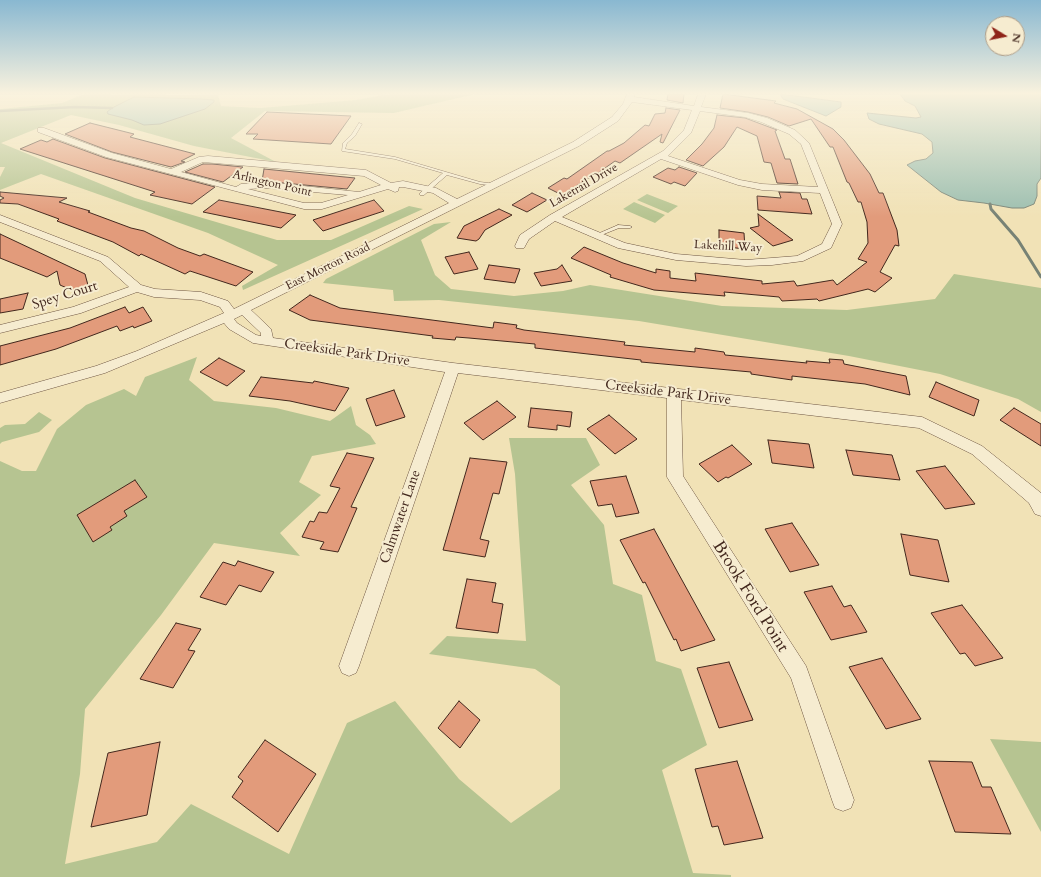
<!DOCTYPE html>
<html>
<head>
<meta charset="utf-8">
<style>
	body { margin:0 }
	#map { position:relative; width:1041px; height:877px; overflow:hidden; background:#f1e2b6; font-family:Cardo,serif }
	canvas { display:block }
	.north { position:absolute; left:985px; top:16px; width:40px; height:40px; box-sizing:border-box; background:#f6ecd0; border:1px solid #ae9d88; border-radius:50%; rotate:100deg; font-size:11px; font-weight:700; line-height:16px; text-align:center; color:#42271d }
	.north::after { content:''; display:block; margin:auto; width:14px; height:18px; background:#8f2418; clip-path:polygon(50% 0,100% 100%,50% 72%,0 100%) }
</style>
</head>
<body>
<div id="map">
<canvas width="1041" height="877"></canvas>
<div class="north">N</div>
</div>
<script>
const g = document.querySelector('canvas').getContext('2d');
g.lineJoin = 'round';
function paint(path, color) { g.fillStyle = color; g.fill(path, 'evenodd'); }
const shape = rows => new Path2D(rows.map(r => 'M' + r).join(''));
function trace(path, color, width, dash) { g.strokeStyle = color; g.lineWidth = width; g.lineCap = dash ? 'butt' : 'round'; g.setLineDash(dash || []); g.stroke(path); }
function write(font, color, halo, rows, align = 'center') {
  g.font = font + ' Cardo,serif'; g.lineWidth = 4; g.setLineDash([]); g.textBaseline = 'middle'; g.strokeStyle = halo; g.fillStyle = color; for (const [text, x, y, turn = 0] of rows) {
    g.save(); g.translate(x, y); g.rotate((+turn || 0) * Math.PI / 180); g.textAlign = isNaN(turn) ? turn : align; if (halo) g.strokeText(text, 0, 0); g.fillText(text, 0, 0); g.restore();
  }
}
paint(shape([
	[84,94,218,95,221,106,260,108,356,100,390,94,475,94,394,113,265,111,231,138,276,162,194,146,119,125,71,115,1,143,135,198,277,240,331,240,409,206,423,209,243,290,242,286,278,265,208,233,41,174,0,190,0,177,5,167,0,167,0,109,62,103],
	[647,194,678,206,668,213,637,200],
	[634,202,665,215,655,223,623,209],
	[451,222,421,240,435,275,451,289,514,296,563,291,590,285,722,306,847,310,935,299,954,274,1041,288,1041,412,1018,399,940,374,849,356,639,321,439,300,394,301,393,290,323,283,326,279,434,224],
	[197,357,189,380,214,401,276,408,330,421,351,406,356,425,370,435,376,444,312,456,299,482,321,495,280,533,300,556,214,543,161,615,85,709,80,774,65,864,157,842,191,804,289,854,347,723,395,701,459,779,511,823,560,789,560,686,535,669,429,654,447,636,526,641,515,474,509,438,586,438,600,465,571,485,604,525,613,584,642,595,656,661,681,669,707,745,662,770,693,873,731,875,731,877,0,877,0,461,22,471,36,471,57,429,86,405,124,389,136,396,145,377],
	[39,412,52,420,39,432,2,442,0,444,0,428,5,425,25,424],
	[990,739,1041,742,1041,832]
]), '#b6c491');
const water = shape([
	[780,94,841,102,841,107,826,116,783,99,780,94],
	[900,94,1041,94,1041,178,1037,184,1037,196,1034,204,1024,208,1012,208,984,203,958,200,941,192,907,165,915,161,926,159,933,153,932,142,922,134,879,124,869,119,867,113,916,118,921,117,915,106,905,101,900,94],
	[134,97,201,99,214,100,214,102,205,109,160,124,144,125,132,120,108,114,107,112,112,108,134,97]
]);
paint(water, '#9bbeaf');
trace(water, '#778275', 1);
trace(shape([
	[0,111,75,107,112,108]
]), '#778275', 2.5);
trace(shape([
	[990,204,991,209,1018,240,1041,277]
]), '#778275', 3);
const building = shape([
	[668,94,684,94,683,103,667,100,668,94],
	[723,94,776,101,774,103,797,109,833,129,844,140,870,174,879,193,883,193,897,230,899,246,895,245,880,272,892,278,875,292,868,289,819,301,817,299,782,301,779,297,724,292,725,296,654,290,610,277,611,275,571,258,584,247,623,263,656,273,656,269,670,271,670,278,696,281,695,273,762,281,762,284,794,281,797,286,833,280,837,285,867,262,858,259,868,243,867,222,861,202,858,202,849,183,847,182,833,147,830,147,811,119,789,126,768,117,748,112,720,108,723,94],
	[666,108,680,110,663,143,660,142,662,134,620,163,615,161,591,178,589,178,562,195,548,188,564,178,567,179,607,151,609,151,624,143,645,125,649,126,655,114,665,113,666,108],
	[267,112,351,116,331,144,253,139,258,134,246,134,267,112],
	[717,115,745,118,777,130,775,131,785,159,790,159,798,184,777,183,771,163,764,162,757,136,737,127,724,147,703,166,686,160,702,144,714,128,717,115],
	[90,123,134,134,130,137,195,154,181,161,185,162,171,167,112,152,65,134,90,123],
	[53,139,105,158,215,187,192,204,150,195,155,192,20,149,41,140,47,142,53,139],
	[203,164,212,164,243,167,223,182,185,172,203,164],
	[679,167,697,173,685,186,674,182,671,184,653,177,668,168,675,170,679,167],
	[264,169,355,178,347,189,262,181,264,169],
	[0,192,67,198,59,202,90,211,88,212,131,228,144,231,178,248,200,256,204,254,253,272,236,286,190,271,185,274,141,254,139,256,113,242,57,221,59,219,18,204,0,203,0,200,4,198,0,196,0,192],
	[779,192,800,193,802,199,807,199,812,214,758,210,757,196,781,198,779,192],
	[532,193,547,200,527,212,512,205,532,193],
	[219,200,296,215,281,228,203,212,219,200],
	[374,200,384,211,323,231,313,220,374,200],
	[499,209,512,215,485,230,479,239,476,241,457,238,464,226,499,209],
	[758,214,793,240,773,246,750,228,759,226,758,214],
	[719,230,744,233,745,249,719,246,719,230],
	[0,234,85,274,89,289,76,292,60,285,57,271,47,277,0,258,0,234],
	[469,252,478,269,454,274,445,257,469,252],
	[489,265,520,269,515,283,484,279,489,265],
	[562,265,572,281,541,286,534,273,557,269,562,265],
	[28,293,23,309,0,313,0,299,28,293],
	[310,295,340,308,493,328,494,322,517,325,516,328,524,330,625,342,624,345,695,352,695,348,724,352,725,355,807,363,806,361,830,363,829,359,843,360,844,364,906,376,910,395,865,384,792,376,792,380,751,374,751,372,641,362,641,360,535,348,535,344,469,338,456,337,455,340,432,338,433,336,310,320,289,310,310,295],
	[125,307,129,313,143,307,152,321,134,328,133,326,120,331,117,326,56,349,0,365,0,346,70,328,125,307],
	[219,358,245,371,227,386,200,372,219,358],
	[261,377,313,383,314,381,349,388,335,411,290,401,249,396,261,377],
	[936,382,979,400,974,416,929,397,936,382],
	[394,390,405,417,376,426,366,399,394,390],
	[497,401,516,417,483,440,464,423,497,401],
	[531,408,572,412,570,427,557,425,557,430,528,427,531,408],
	[1014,408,1041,424,1041,446,1000,420,1014,408],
	[609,415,637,439,615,454,587,429,609,415],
	[768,440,809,444,814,468,772,463,768,440],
	[732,445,752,464,728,478,726,477,718,482,699,464,732,445],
	[846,450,892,455,900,480,853,475,846,450],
	[347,453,374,458,351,507,357,508,338,552,320,549,324,542,302,537,310,521,314,522,319,512,327,513,340,488,330,486,347,453],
	[470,458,507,462,499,494,493,493,480,539,489,541,485,557,443,550,470,458],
	[945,466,975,504,945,509,916,471,945,466],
	[626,476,639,513,616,517,612,504,598,506,590,481,626,476],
	[135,480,147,497,124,511,127,516,110,527,112,530,93,542,77,515,135,480],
	[792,523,819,565,790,572,765,529,792,523],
	[654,529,677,571,715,640,681,651,676,639,674,640,645,582,643,583,620,540,654,529],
	[901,534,938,540,949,582,910,575,901,534],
	[238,561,274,572,261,592,239,585,226,605,200,597,223,562,235,566,238,561],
	[467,579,496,583,492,602,503,604,498,633,456,628,467,579],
	[832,586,844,607,851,605,867,632,831,640,804,592,832,586],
	[962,605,1003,658,975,666,965,653,960,654,931,613,962,605],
	[176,623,201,629,188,650,195,651,173,688,140,679,176,623],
	[882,658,921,719,886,729,849,667,882,658],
	[729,662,753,720,719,728,697,668,729,662],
	[459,701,480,720,460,748,438,728,459,701],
	[265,740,316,774,278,832,232,797,243,781,238,777,265,740],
	[160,742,147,815,91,827,108,753,160,742],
	[737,761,763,838,724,845,718,826,712,827,695,769,737,761],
	[929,761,972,762,982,787,991,787,1011,834,955,832,929,761]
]);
paint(building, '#e29b7b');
trace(building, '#42271d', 1);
const lane = shape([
	[359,123,362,124,355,136,347,143,345,149,395,157,480,182,496,184,498,185,496,186,480,184,447,175,424,195,420,195,420,193,443,173,395,159,342,151,343,143,352,134,359,123],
	[618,225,630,226,632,227,630,228,619,228,599,236,595,235,618,225]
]);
const street = shape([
	[627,94,635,94,634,97,694,106,698,94,706,94,701,107,748,113,767,118,795,130,809,143,842,224,831,248,803,261,772,265,746,266,676,260,618,248,555,221,529,239,524,248,516,248,515,246,520,235,550,215,663,151,684,130,692,110,632,102,618,121,579,146,251,310,271,329,273,338,453,363,922,417,982,446,1041,493,1041,516,1035,514,1029,503,972,454,919,428,681,400,683,476,806,666,854,800,851,808,843,811,835,808,832,800,791,678,667,477,667,398,458,373,359,666,356,673,349,676,342,673,339,666,445,372,253,343,229,329,224,323,105,373,0,403,0,393,96,366,137,351,224,313,220,307,200,300,154,297,137,292,81,313,0,333,0,325,73,307,129,287,100,261,0,222,0,215,108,257,141,285,155,289,201,292,228,301,234,309,449,203,433,193,403,187,399,187,398,191,395,192,388,189,322,209,304,209,106,157,38,132,38,128,44,128,112,153,171,169,199,157,208,156,366,170,391,183,403,181,436,188,457,199,573,142,612,117,623,104,627,94],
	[700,111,745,117,761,122,789,134,801,144,818,187,762,184,740,180,668,156,691,133,700,111],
	[661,159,738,185,762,190,820,193,832,224,822,244,797,256,746,260,676,254,625,243,562,217,661,159],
	[203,162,364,176,381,185,359,192,266,182,241,184,236,187,181,172,203,162],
	[266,188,348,195,321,203,304,203,248,189,266,188],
	[242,315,261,333,261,336,256,335,237,323,234,319,242,315]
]);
trace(lane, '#6e5643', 1);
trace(street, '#6e5643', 1);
paint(lane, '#f6ecd0');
paint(street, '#f6ecd0');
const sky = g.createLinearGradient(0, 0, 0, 217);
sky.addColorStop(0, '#89b8d1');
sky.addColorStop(0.43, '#f9f2de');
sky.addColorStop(1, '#f9f2de00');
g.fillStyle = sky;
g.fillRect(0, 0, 1041, 217);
write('12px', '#42271d', '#f6ecd0', [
	["Arlington Point",272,184,13],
	["Laketrail Drive",584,186,-30],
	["Lakehill Way",728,247,3],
	["East Morton Road",328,267,-26]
]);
write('14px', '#42271d', '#f6ecd0', [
	["Spey Court",65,296,-17],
	["Creekside Park Drive",347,353,8],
	["Creekside Park Drive",668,393,7],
	["Calmwater Lane",401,517,-71]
]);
write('17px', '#42271d', '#f6ecd0', [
	["Brook Ford Point",750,597,58]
]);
</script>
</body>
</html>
